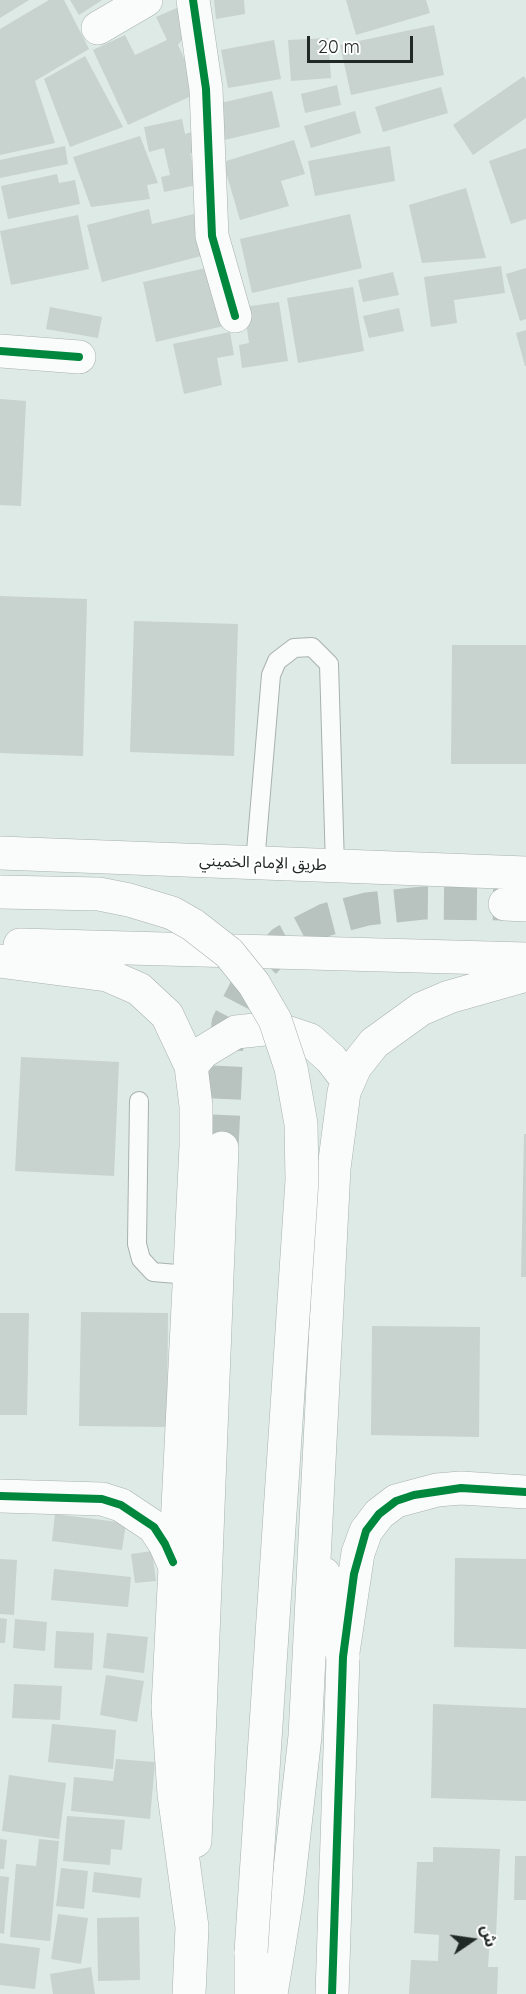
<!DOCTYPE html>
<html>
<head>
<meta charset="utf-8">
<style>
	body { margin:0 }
	#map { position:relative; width:526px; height:1994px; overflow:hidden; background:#deeae6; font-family:Quicksand,"Noto Sans Arabic",sans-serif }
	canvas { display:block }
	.north { position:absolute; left:442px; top:1910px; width:60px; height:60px; -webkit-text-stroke:4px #fff; paint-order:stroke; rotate:77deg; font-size:16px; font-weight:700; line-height:24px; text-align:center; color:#212927 }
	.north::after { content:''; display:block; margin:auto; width:21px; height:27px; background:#212927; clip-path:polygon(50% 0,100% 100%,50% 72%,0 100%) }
	.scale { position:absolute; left:307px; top:36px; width:106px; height:27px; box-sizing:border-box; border:3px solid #212927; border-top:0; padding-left:8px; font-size:18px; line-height:21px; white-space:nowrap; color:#212927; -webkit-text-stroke:4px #fff; paint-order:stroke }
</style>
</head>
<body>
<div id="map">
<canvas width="526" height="1994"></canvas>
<div class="north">ش</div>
<div class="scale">20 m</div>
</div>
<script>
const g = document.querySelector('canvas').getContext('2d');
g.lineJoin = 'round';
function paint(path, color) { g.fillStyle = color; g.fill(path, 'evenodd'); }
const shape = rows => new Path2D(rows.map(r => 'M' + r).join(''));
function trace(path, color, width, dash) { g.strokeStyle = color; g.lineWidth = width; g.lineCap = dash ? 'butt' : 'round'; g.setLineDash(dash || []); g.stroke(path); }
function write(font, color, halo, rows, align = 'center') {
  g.font = font + ' Quicksand,"Noto Sans Arabic",sans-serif'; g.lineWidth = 4.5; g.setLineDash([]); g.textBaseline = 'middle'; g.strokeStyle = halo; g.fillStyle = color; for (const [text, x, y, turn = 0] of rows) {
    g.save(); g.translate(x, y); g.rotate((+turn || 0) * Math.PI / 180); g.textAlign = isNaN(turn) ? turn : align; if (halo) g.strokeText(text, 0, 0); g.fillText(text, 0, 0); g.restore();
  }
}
paint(shape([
	[0,0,29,0,0,18],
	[49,0,64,0,89,49,35,81,55,143,0,155,0,29],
	[70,0,102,0,79,15],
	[214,0,244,0,245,14,216,19],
	[346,0,426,0,430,13,356,35],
	[179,7,190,29,178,45,200,92,128,125,93,50,125,35,135,55,167,40,156,17],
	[434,25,444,75,351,95,340,45],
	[328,38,331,78,291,81,288,40],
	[274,40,281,79,228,88,221,50],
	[85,56,123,127,70,147,44,79],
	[524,76,526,80,526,118,473,155,453,125],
	[337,85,341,105,305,113,301,94],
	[441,87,448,113,383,132,375,107],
	[272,91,280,127,220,141,212,105],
	[355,111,361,133,311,148,304,126],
	[182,119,185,134,192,132,196,153,190,153,197,185,164,192,161,177,170,175,164,148,149,152,144,127],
	[140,136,158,183,147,185,150,199,91,207,73,157],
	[294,140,305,174,281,181,289,206,240,220,223,162],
	[65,146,68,164,0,178,0,160],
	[390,146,395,181,315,196,308,161],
	[526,148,526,219,511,224,489,161],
	[57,174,59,183,75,180,80,204,8,219,1,186],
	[466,188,486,258,422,263,409,205],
	[149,209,152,224,194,214,205,255,102,282,87,225],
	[350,214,362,268,252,293,240,239],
	[78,215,89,269,11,285,0,231],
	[215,266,228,325,156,342,143,282],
	[501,266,505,293,454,300,457,323,431,327,424,277],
	[526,268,526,319,520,321,506,274],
	[393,272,399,295,363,302,358,280],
	[353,287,364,351,298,363,287,298],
	[279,302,288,361,242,368,239,345,249,343,244,307],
	[50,307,102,317,98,338,46,329],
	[399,308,404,331,369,338,363,316],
	[526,330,526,366,525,366,516,333],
	[230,332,234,355,217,358,222,385,184,394,173,344],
	[0,399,26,401,21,506,0,505],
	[0,596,87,599,83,756,0,753],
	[134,621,238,624,234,756,130,752],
	[452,645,526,645,526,764,451,764],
	[21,1057,119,1062,114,1176,15,1171],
	[524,1134,526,1134,526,1277,521,1277],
	[81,1312,168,1313,167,1427,79,1426],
	[0,1313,29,1313,27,1415,0,1415],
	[372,1326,480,1327,479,1437,371,1435],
	[55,1514,126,1523,122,1550,52,1541],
	[152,1551,156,1581,135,1583,131,1554],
	[455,1558,526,1559,526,1649,454,1647],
	[0,1559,17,1560,14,1615,0,1614],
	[54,1569,131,1577,128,1607,51,1600],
	[0,1618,7,1619,5,1643,0,1643],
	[15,1619,47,1622,45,1651,13,1648],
	[56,1631,94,1633,92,1670,54,1668],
	[107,1633,148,1637,144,1673,103,1668],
	[106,1675,144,1681,137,1722,100,1715],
	[14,1684,62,1686,60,1720,12,1718],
	[433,1704,526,1708,526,1801,431,1798],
	[52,1724,116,1730,113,1769,48,1762],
	[116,1759,155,1762,150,1819,71,1811,74,1777,113,1781],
	[9,1775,66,1783,59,1839,2,1831],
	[67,1816,125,1820,122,1850,111,1849,110,1865,63,1861],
	[0,1839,7,1840,4,1869,0,1869],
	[39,1839,59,1841,50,1941,10,1937,16,1864,36,1866],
	[433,1847,500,1849,496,1935,490,1935,488,1967,498,1967,497,1994,409,1994,411,1960,438,1961,439,1935,414,1933,417,1862,433,1862],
	[515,1856,526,1856,526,1900,514,1900],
	[61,1868,88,1871,84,1909,56,1906],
	[94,1872,142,1878,140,1898,92,1892],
	[0,1876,9,1877,4,1934,0,1933],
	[58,1914,88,1918,81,1964,51,1959],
	[139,1917,140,1980,98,1981,97,1918],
	[0,1943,40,1948,35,1989,0,1985],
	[91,1967,95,1994,53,1994,50,1974]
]), '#c8d2cf');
trace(shape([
	[222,1148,228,1023,254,973,283,942,325,920,367,909,423,903,505,904]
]), '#b8c3c0', 33, [33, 16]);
const service = shape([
	[255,863,271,675,277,661,294,648,312,647,329,664,335,866],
	[139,1101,137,1244,141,1259,153,1272,189,1275]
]);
const minor = shape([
	[193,0,206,89,212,236,235,316],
	[98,28,146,0],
	[0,351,79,357],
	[343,1652,358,1553,366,1531,379,1514,396,1501,437,1490,461,1488,526,1492]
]);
const tertiary = shape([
	[0,1496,102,1499,121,1505,154,1527,165,1544,173,1562],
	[332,1994,343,1657]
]);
const trunk = shape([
	[0,853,526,873],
	[505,904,526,905],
	[20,945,526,959],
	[0,961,107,975,139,989,167,1015,191,1066,196,1106,196,1146,168,1707,174,1794,192,1927,189,1994],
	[191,1066,203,1052,236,1032,274,1028,310,1040,331,1059,348,1081],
	[324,1574,343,1657],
	[195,1841,222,1148],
	[251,1994,251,1952],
	[271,1994,287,1896,305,1736,334,1168,344,1092,355,1067,374,1043,421,1009,449,997,526,975]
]);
trace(service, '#a8b1ad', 20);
trace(minor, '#a8b1ad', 34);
trace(tertiary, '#a8b1ad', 34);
trace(trunk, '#a8b1ad', 34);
trace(service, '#fafcfb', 18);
trace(minor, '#fafcfb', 33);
trace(tertiary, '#fafcfb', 33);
trace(trunk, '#fafcfb', 33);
const trunkBridge = shape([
	[0,892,99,894,129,900,172,913,193,925,229,953,254,984,275,1020,291,1068,301,1124,302,1180,251,1952]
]);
trace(trunkBridge, '#a8b1ad', 34, []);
trace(trunkBridge, '#fafcfb', 33);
trace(shape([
	[193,0,206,89,212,236,235,316],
	[0,351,79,357],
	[0,1496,102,1499,121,1505,154,1527,165,1544,173,1562],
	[332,1994,343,1657,354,1574,366,1531,379,1514,396,1501,414,1495,461,1488,526,1492]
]), '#00873e', 8);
write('16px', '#212927', '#fff', [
	["طريق الإمام الخميني",263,863,2]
]);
</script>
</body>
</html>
